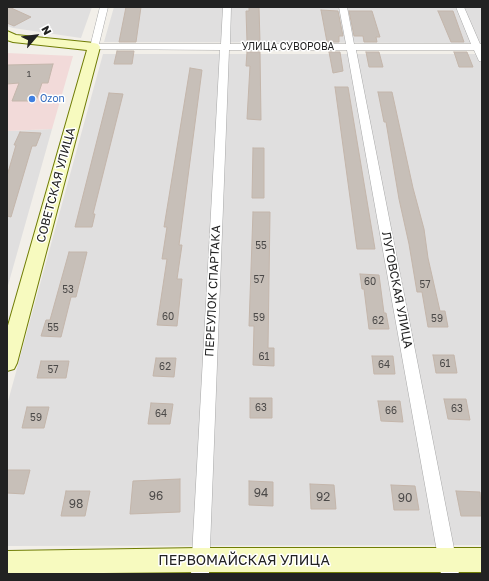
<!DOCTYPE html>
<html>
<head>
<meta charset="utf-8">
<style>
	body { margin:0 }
	#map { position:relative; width:489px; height:581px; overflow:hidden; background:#f2efe9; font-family:"Golos Text",sans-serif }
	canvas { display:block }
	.frame { position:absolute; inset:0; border:8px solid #222; pointer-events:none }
	.north { position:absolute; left:16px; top:16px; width:40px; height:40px; -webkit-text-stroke:3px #fff; paint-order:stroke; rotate:62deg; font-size:11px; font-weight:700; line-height:16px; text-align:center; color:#222 }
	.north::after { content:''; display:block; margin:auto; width:14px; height:18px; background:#222; clip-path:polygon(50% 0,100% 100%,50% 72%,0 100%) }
</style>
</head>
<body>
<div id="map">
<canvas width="489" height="581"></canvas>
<div class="frame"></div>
<div class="north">N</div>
</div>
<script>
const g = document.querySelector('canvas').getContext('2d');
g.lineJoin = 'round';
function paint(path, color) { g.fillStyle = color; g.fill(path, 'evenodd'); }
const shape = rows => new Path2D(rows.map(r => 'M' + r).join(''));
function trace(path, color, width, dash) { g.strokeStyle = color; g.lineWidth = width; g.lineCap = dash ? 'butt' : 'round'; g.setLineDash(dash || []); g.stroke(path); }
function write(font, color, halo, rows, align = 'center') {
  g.font = font + ' "Golos Text",sans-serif'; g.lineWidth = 3; g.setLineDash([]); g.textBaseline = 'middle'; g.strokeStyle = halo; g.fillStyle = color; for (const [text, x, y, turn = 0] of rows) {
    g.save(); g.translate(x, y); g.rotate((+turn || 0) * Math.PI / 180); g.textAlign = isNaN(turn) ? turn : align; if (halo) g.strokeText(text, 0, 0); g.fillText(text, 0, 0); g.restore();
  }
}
paint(shape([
	[7,7,92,7,81,38,13,28,7,26],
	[114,7,482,7,482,43,104,42],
	[103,54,482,54,482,545,7,546,7,405],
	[52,129,7,289,7,131],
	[7,571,302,574,7,574]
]), '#e0dfdf');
paint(shape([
	[7,53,73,56,52,129,7,131]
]), '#f2dad9');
const building = shape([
	[7,7,9,7,31,17,14,26,7,23,7,7],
	[126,7,141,7,136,42,119,42,126,7],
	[249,7,259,7,260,42,247,42,246,11,249,11,249,7],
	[321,10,338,11,343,36,339,36,339,42,327,42,321,10],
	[349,11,372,11,380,37,376,37,377,42,364,42,363,36,354,36,349,11],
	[438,11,453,11,464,42,451,42,438,11],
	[117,51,134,51,132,64,114,64,117,51],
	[247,52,260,52,261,120,247,119,250,66,246,66,247,52],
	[329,52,340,52,343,71,333,73,329,52],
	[366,52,379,52,383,67,369,67,366,52],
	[454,52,467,52,473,67,459,67,454,52],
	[53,64,48,83,42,83,36,101,12,101,19,83,7,84,7,65,53,64],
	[190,68,202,70,179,245,182,245,177,279,182,279,177,326,157,325,167,259,162,259,167,227,164,227,190,68],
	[335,87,348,87,375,249,357,249,335,87],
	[378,92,392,92,413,188,424,229,428,258,440,311,445,311,448,327,428,327,422,292,417,292,409,244,399,199,386,122,384,122,378,92],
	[109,93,123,94,93,214,95,214,92,227,75,227,109,93],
	[20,132,41,133,36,146,32,146,11,217,7,216,7,176,16,145,14,145,20,132],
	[253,148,264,148,264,198,252,198,253,148],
	[253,212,270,212,268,348,274,348,274,366,253,365,254,326,249,326,253,212],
	[69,252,87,252,76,297,71,297,61,337,41,336,46,320,50,320,69,252],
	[360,274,379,275,384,313,386,313,389,329,369,329,364,289,362,289,360,274],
	[433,355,454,355,457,373,436,373,433,355],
	[372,356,393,356,395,374,374,374,372,356],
	[156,358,176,358,174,377,153,376,156,358],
	[41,361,69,361,66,378,37,378,41,361],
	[250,398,272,398,272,418,250,418,250,398],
	[444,399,466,399,470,420,448,419,444,399],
	[378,401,400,401,403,422,381,421,378,401],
	[151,403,173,404,170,424,148,424,151,403],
	[27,407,49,407,44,428,22,428,27,407],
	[7,470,30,470,24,494,7,493,7,470],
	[180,479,180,512,130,514,133,481,180,479],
	[249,481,273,482,273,506,249,505,249,481],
	[310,484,334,485,336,509,311,509,310,484],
	[391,485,415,486,419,510,394,510,391,485],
	[66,491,90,491,85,516,61,516,66,491],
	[456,491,480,492,482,516,461,516,456,491]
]);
paint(building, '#c7bfb8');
trace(building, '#c4b6ab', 1);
const street = shape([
	[100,7,108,7,99,44,221,44,223,7,231,7,230,44,346,44,339,7,347,7,354,44,471,44,456,7,464,7,480,44,482,44,482,62,479,61,474,50,356,50,459,574,441,574,347,50,229,50,209,574,191,574,220,50,91,49,90,47,100,7]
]);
const secondary = shape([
	[7,31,16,35,94,43,98,44,100,47,17,363,14,369,7,371,7,329,87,50,13,42,7,40,7,31],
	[200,548,482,548,482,572,200,572,7,574,7,551,200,548]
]);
trace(street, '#a9a9a9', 1);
trace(secondary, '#707d05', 2);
paint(street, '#fff');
paint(secondary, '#f7fabf');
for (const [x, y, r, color] of [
	[32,99,4,"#3f7fe0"]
]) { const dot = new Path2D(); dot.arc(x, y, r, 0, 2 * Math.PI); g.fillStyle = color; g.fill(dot); trace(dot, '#fff', 1.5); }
write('9px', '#4b4948', null, [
	["1",29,74]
]);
write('10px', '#222', '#fff', [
	["УЛИЦА СУВОРОВА",288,47]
]);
write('10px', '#366cbe', '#fff', [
	["Ozon",40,99]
], 'left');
write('10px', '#4b4948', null, [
	["55",261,246],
	["57",259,280],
	["60",370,282],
	["57",425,285],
	["53",68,290],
	["60",168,317],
	["59",259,318],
	["59",437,319],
	["62",378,321],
	["55",53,328],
	["61",264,357],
	["61",445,364],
	["64",384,365],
	["62",165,367],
	["57",53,370],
	["63",261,408],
	["63",457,409],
	["66",391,411],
	["64",161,414],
	["59",36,418]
]);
write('12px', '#222', '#fff', [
	["СОВЕТСКАЯ УЛИЦА",56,185,-75],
	["ЛУГОВСКАЯ УЛИЦА",397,290,79],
	["ПЕРЕУЛОК СПАРТАКА",213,291,-87]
]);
write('12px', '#4b4948', null, [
	["94",261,493],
	["96",156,496],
	["92",323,497],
	["90",405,498],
	["98",76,504]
]);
write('14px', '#222', '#fff', [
	["ПЕРВОМАЙСКАЯ УЛИЦА",244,561]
]);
</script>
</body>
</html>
